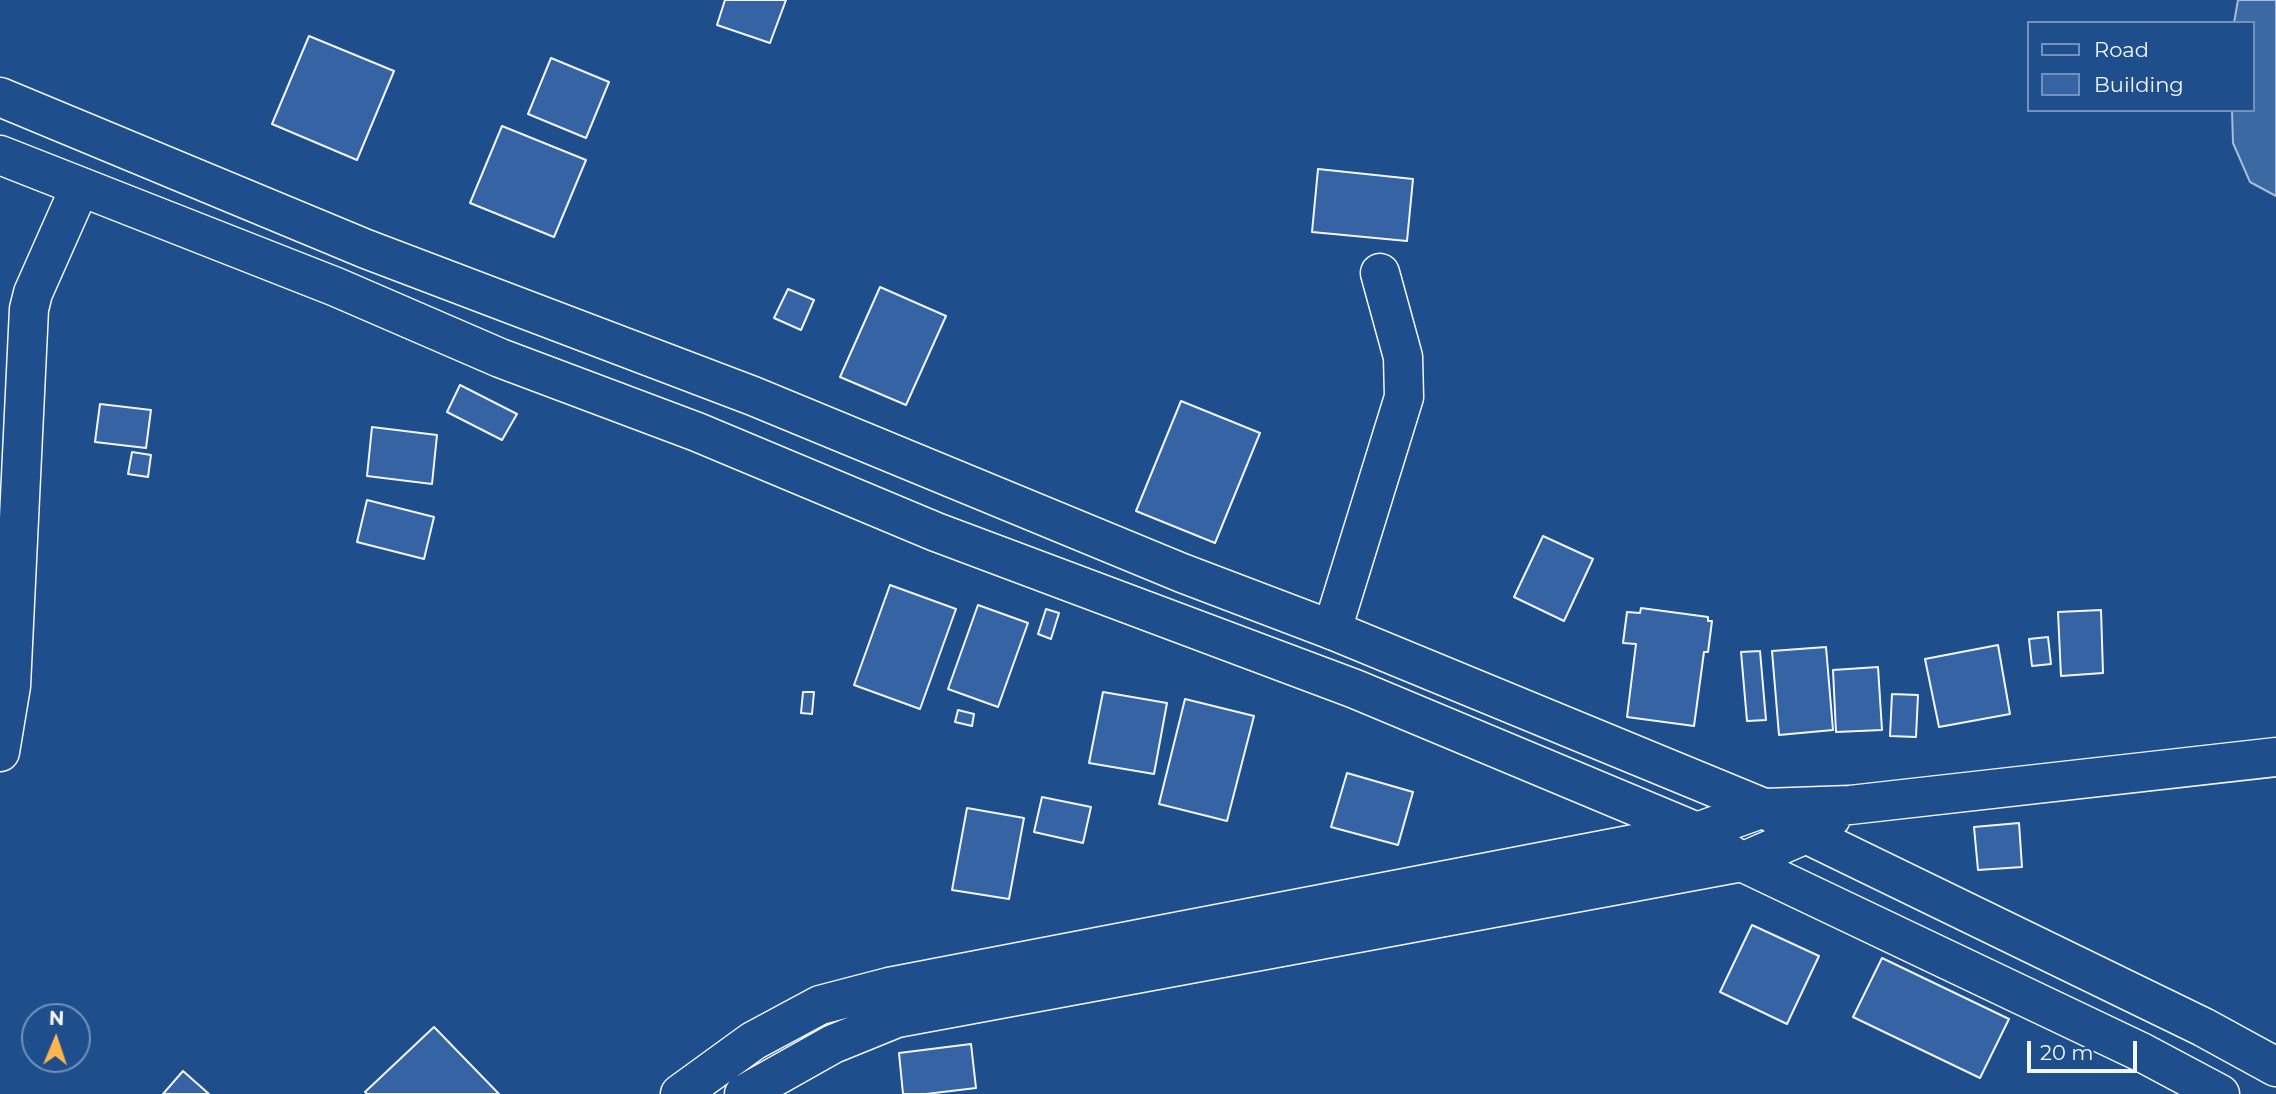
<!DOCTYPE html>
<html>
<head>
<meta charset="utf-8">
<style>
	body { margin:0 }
	#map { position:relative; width:2276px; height:1094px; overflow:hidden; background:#1f4e8c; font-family:Montserrat,sans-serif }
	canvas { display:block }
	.legend { position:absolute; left:2027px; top:21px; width:228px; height:91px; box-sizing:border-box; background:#1f4e8c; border:2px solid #7391ba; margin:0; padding:9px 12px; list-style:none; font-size:21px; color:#f2f6ff }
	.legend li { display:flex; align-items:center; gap:14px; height:35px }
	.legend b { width:35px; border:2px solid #7391ba }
	.north { position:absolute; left:21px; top:1003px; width:70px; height:70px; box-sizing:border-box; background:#1f4e8c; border:2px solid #7391ba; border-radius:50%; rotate:2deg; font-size:19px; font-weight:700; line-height:28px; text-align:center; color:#f2f6ff }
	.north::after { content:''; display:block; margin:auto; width:24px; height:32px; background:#ffb74d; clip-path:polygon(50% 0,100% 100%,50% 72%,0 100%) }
	.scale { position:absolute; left:2027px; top:1041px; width:110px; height:32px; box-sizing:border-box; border:4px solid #f2f6ff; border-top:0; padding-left:9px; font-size:21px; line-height:24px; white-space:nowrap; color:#f2f6ff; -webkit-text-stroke:5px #1f4e8c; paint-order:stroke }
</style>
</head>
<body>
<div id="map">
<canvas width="2276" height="1094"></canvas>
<ul class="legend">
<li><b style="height:9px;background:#1f4e8c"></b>Road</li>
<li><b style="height:19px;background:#3563a3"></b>Building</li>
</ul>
<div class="north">N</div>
<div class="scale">20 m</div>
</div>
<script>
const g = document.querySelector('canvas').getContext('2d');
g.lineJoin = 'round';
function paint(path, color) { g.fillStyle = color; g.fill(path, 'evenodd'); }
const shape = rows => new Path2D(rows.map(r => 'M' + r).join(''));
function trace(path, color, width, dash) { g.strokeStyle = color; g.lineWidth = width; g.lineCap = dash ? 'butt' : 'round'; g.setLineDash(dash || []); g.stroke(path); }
const water = shape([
	[2238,0,2276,0,2276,196,2250,182,2233,143,2232,110,2253,110,2253,23,2234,23,2238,0]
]);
paint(water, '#3b69a3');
trace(water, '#a8bbd7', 2);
const building = shape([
	[725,0,786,0,770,43,717,25,725,0],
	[309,36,394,71,357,160,272,124,309,36],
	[551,58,609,82,586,138,528,114,551,58],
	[502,126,586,160,554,237,470,203,502,126],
	[1318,169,1413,179,1407,241,1312,232,1318,169],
	[880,287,946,316,906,405,840,377,880,287],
	[788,289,814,300,801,330,774,318,788,289],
	[460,385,517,414,502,440,447,412,460,385],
	[1181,401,1260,433,1215,543,1136,511,1181,401],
	[100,404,151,410,146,448,95,442,100,404],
	[372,427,437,435,432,484,367,476,372,427],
	[132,452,151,455,148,477,128,474,132,452],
	[367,500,434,517,424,559,357,542,367,500],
	[1543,536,1593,559,1564,621,1514,597,1543,536],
	[890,585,956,609,920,709,854,685,890,585],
	[978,605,1028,623,998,707,948,689,978,605],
	[1641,608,1708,617,1708,621,1712,621,1708,652,1704,652,1694,726,1627,717,1636,644,1623,643,1627,612,1640,613,1641,608],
	[1046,609,1059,613,1051,639,1038,634,1046,609],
	[2101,610,2103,673,2061,676,2058,612,2101,610],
	[2048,637,2051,664,2032,666,2029,639,2048,637],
	[1998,645,2010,714,1939,727,1925,659,1998,645],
	[1826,647,1833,730,1779,735,1772,651,1826,647],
	[1760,651,1766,720,1747,721,1741,652,1760,651],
	[1878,667,1882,730,1836,732,1833,670,1878,667],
	[803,692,814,692,812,714,801,713,803,692],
	[1103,692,1167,703,1154,774,1089,763,1103,692],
	[1892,694,1918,695,1916,737,1890,736,1892,694],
	[1185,699,1254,716,1227,821,1159,804,1185,699],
	[958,710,974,714,972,726,955,722,958,710],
	[1347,773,1413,792,1398,845,1331,827,1347,773],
	[1042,797,1091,807,1083,843,1034,832,1042,797],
	[967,808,1024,818,1009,899,952,890,967,808],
	[2019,823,2022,867,1978,870,1974,827,2019,823],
	[1752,925,1819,956,1787,1024,1720,992,1752,925],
	[1882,958,2009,1019,1980,1078,1853,1017,1882,958],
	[434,1027,499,1094,367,1094,365,1092,434,1027],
	[971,1044,976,1088,926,1094,903,1094,899,1053,971,1044],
	[183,1071,209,1094,163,1094,183,1071]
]);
paint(building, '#3563a3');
trace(building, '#f2f6ff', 2);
const minor = shape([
	[1332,630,1404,397,1403,357,1380,273],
	[0,752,11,686,29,309,33,293,80,187],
	[680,1094,753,1041,820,1005,889,987,1697,832,1764,808,1850,805,2276,757],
	[744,1094,833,1044,897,1018,1742,862,1806,834,1831,818]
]);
const major = shape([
	[0,97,366,249,753,396,1182,573,1332,630,1764,808,1806,834,2203,1027,2276,1067],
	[0,155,336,287,500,358,697,432,936,532,1355,689,1697,832,1742,862,2143,1053,2220,1094]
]);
trace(minor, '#f2f6ff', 41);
trace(major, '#f2f6ff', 41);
trace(minor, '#1f4e8c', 38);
trace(major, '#1f4e8c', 38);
</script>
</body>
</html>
